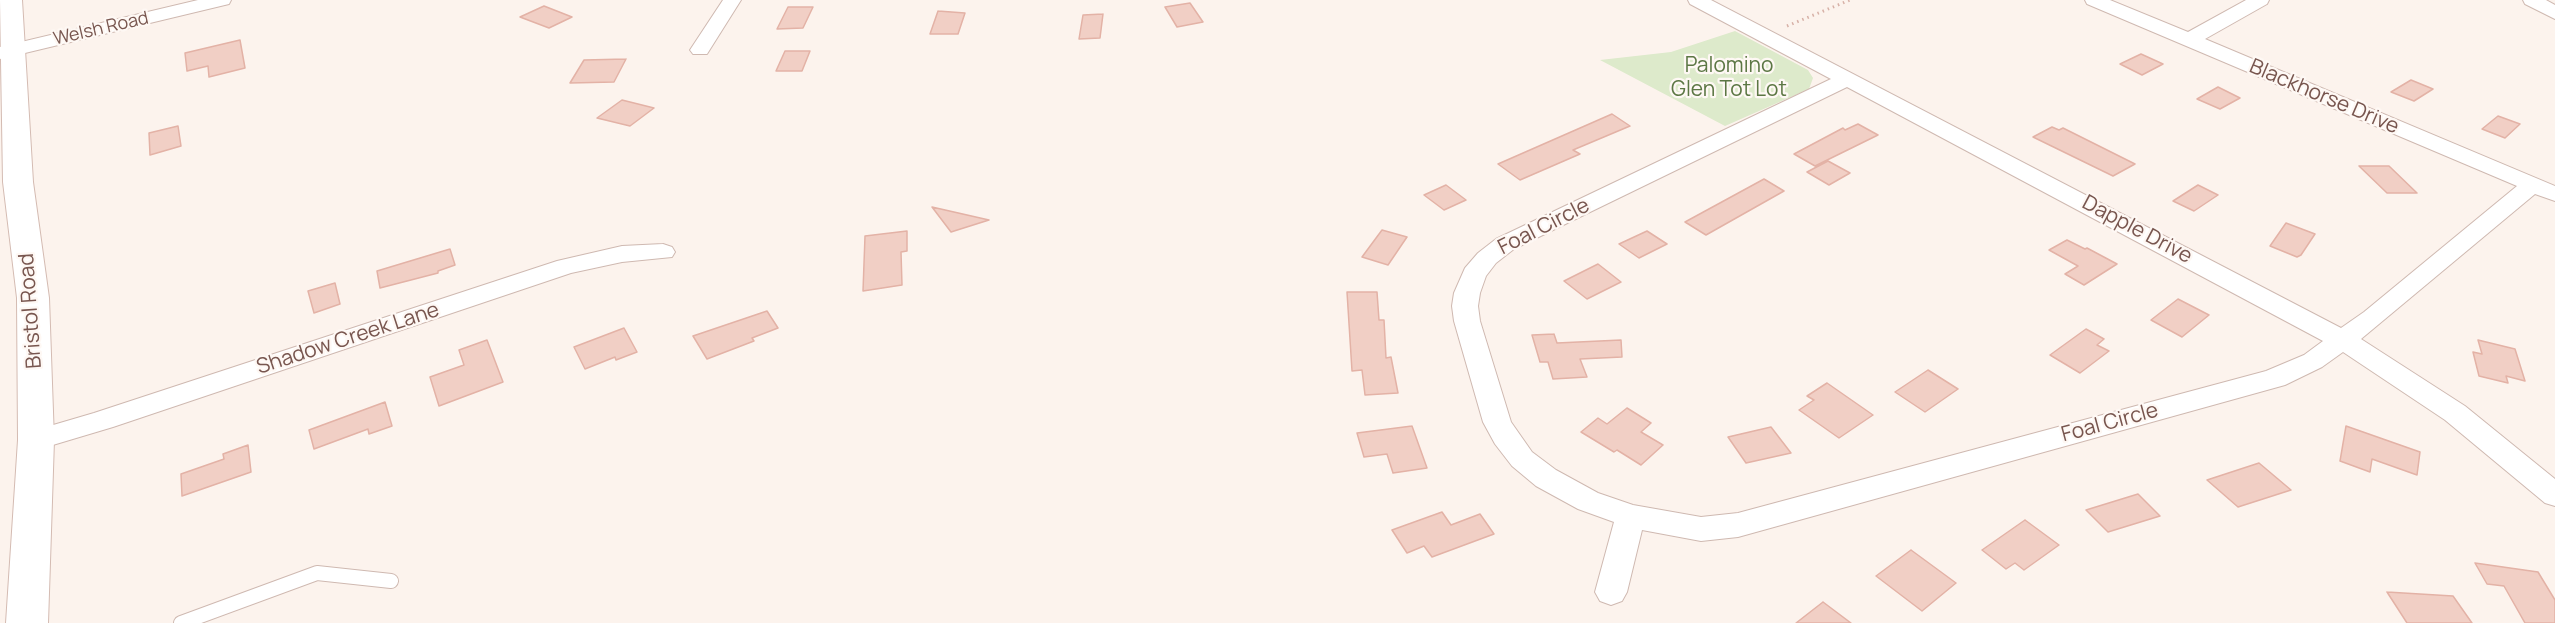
<!DOCTYPE html>
<html>
<head>
<meta charset="utf-8">
<style>
	body { margin:0 }
	canvas { display:block; background:#fcf3ed }
</style>
</head>
<body>
<canvas width="2555" height="623"></canvas>
<script>
const g = document.querySelector('canvas').getContext('2d');
g.lineJoin = 'round';
function paint(path, color) { g.fillStyle = color; g.fill(path, 'evenodd'); }
const shape = rows => new Path2D(rows.map(r => 'M' + r).join(''));
function trace(path, color, width, dash) { g.strokeStyle = color; g.lineWidth = width; g.lineCap = dash ? 'butt' : 'round'; g.setLineDash(dash || []); g.stroke(path); }
function write(font, color, halo, rows, align = 'center') {
  g.font = font + ' Manrope,sans-serif'; g.lineWidth = 4.5; g.setLineDash([]); g.textBaseline = 'middle'; g.strokeStyle = halo; g.fillStyle = color; for (const [text, x, y, turn = 0] of rows) {
    g.save(); g.translate(x, y); g.rotate((+turn || 0) * Math.PI / 180); g.textAlign = isNaN(turn) ? turn : align; if (halo) g.strokeText(text, 0, 0); g.fillText(text, 0, 0); g.restore();
  }
}
paint(shape([
	[1735,31,1808,70,1813,78,1809,89,1725,126,1600,60,1671,52]
]), '#ddeacb');
const building = shape([
	[1190,3,1203,22,1177,27,1165,7,1190,3],
	[544,6,572,17,549,28,520,17,544,6],
	[788,7,813,7,803,28,777,29,788,7],
	[938,11,965,13,958,34,930,34,938,11],
	[1103,14,1100,38,1079,39,1083,15,1103,14],
	[240,40,245,68,209,77,208,66,187,71,185,53,240,40],
	[785,51,810,51,802,71,776,71,785,51],
	[2141,54,2163,64,2142,75,2120,64,2141,54],
	[626,59,614,82,570,83,584,60,626,59],
	[2411,80,2433,89,2414,101,2391,92,2411,80],
	[2218,87,2240,98,2220,109,2197,99,2218,87],
	[622,100,654,108,630,126,597,118,622,100],
	[1612,114,1630,126,1573,150,1580,154,1520,180,1498,164,1612,114],
	[2498,116,2520,124,2505,138,2482,129,2498,116],
	[1858,124,1878,135,1815,166,1794,154,1843,128,1845,130,1858,124],
	[178,126,181,146,150,155,149,133,178,126],
	[2052,127,2059,130,2063,128,2135,164,2113,176,2033,137,2052,127],
	[1828,161,1850,173,1829,185,1807,172,1828,161],
	[2359,166,2389,166,2417,193,2387,193,2359,166],
	[1764,179,1784,191,1706,235,1685,222,1764,179],
	[1446,185,1466,200,1444,210,1424,195,1446,185],
	[2198,185,2218,195,2194,211,2173,201,2198,185],
	[932,207,989,220,951,232,932,207],
	[2286,223,2315,234,2301,255,2297,257,2270,246,2286,223],
	[1382,230,1407,237,1388,265,1362,257,1382,230],
	[907,231,907,251,901,252,902,285,863,291,865,236,907,231],
	[1647,231,1667,244,1639,258,1619,244,1647,231],
	[2067,240,2085,249,2087,248,2117,264,2084,285,2065,274,2078,266,2049,250,2067,240],
	[450,249,455,265,438,271,438,273,380,288,377,271,450,249],
	[1598,264,1621,282,1587,299,1564,281,1598,264],
	[335,283,340,304,314,313,308,291,335,283],
	[1347,292,1377,292,1379,320,1384,320,1386,358,1391,357,1398,393,1365,395,1362,370,1352,371,1347,292],
	[2178,299,2209,315,2182,337,2151,320,2178,299],
	[767,311,778,328,752,338,754,341,707,359,693,336,767,311],
	[624,328,637,352,616,360,615,357,585,369,574,347,624,328],
	[2086,329,2104,339,2097,345,2109,351,2080,373,2050,355,2086,329],
	[1554,334,1557,343,1621,340,1622,357,1580,359,1587,377,1553,379,1548,362,1540,362,1532,335,1554,334],
	[487,340,503,382,439,406,430,377,464,365,459,350,487,340],
	[2478,340,2515,349,2525,381,2506,376,2508,383,2479,376,2473,352,2482,354,2478,340],
	[1928,370,1958,389,1925,412,1895,392,1928,370],
	[1827,383,1873,415,1839,438,1799,410,1814,400,1807,396,1827,383],
	[385,402,392,426,369,434,368,429,314,449,309,430,385,402],
	[1627,408,1651,423,1641,432,1663,445,1641,465,1617,450,1614,452,1581,432,1598,418,1607,424,1627,408],
	[1412,426,1427,468,1393,473,1387,454,1364,457,1357,433,1412,426],
	[2346,426,2420,452,2417,475,2372,459,2370,472,2340,461,2346,426],
	[1771,427,1791,453,1746,463,1728,437,1771,427],
	[248,445,251,472,182,496,181,474,224,459,223,454,248,445],
	[2259,463,2291,490,2238,507,2207,480,2259,463],
	[2138,494,2160,516,2108,532,2086,510,2138,494],
	[1442,512,1451,525,1480,514,1494,534,1432,557,1424,546,1407,553,1392,530,1442,512],
	[2025,520,2059,545,2024,570,2015,563,2006,569,1982,550,2025,520],
	[1911,550,1956,583,1922,611,1876,576,1911,550],
	[2475,563,2538,572,2555,600,2555,623,2525,623,2504,586,2487,584,2475,563],
	[2387,592,2453,596,2472,623,2407,623,2387,592],
	[1823,602,1851,623,1796,623,1823,602]
]);
paint(building, '#f1cfc5');
trace(building, '#e3b2a6', 1.5);
const lane = shape([
	[181,623,317,573,391,581]
]);
const street = shape([
	[198,0,231,0,229,4,0,59,0,47,198,0],
	[723,0,741,0,707,54,693,54,690,50,723,0],
	[1688,0,1711,0,2341,328,2364,312,2517,186,2087,4,2085,0,2110,0,2188,32,2246,0,2269,0,2267,4,2205,39,2555,186,2555,201,2535,194,2361,339,2465,406,2555,479,2555,506,2545,503,2445,420,2343,352,2322,367,2285,385,1738,537,1701,541,1642,530,1627,592,1622,601,1611,605,1600,601,1595,592,1614,522,1578,509,1536,486,1512,466,1495,444,1483,422,1454,321,1452,306,1454,293,1465,268,1478,253,1496,239,1831,79,1690,4,1688,0],
	[1847,87,2323,341,2304,355,2266,371,1738,513,1701,517,1633,505,1598,493,1556,470,1532,452,1511,422,1480,321,1478,306,1480,293,1486,276,1496,263,1514,249,1847,87],
	[2523,0,2546,0,2555,5,2555,19,2525,4,2523,0],
	[663,244,672,247,675,252,672,257,622,262,571,273,113,427,36,450,26,447,22,440,26,433,94,413,557,261,622,246,663,244]
]);
const secondary = shape([
	[0,0,22,0,33,182,49,298,54,440,48,623,6,623,18,440,17,298,3,182,0,0]
]);
trace(lane, '#cfb9b1', 16);
trace(street, '#cfb9b1', 2);
trace(secondary, '#d4bbb2', 2);
trace(shape([
	[1787,26,1850,0]
]), '#d7b1a7', 3, [1.5, 4]);
trace(lane, '#fff', 14);
paint(street, '#fff');
paint(secondary, '#fff');
write('18px', '#78564f', '#fef8f4', [
	["Welsh Road",101,29,-13]
]);
write('21px', '#5c7744', '#fef8f4', [
	["Palomino",1729,66],
	["Glen Tot Lot",1729,90]
]);
write('21px', '#78564f', '#fef8f4', [
	["Blackhorse Drive",2324,97,23],
	["Foal Circle",1544,227,-27],
	["Dapple Drive",2137,230,28],
	["Bristol Road",31,311,-94],
	["Shadow Creek Lane",348,339,-18],
	["Foal Circle",2110,423,-15]
]);
</script>
</body>
</html>
